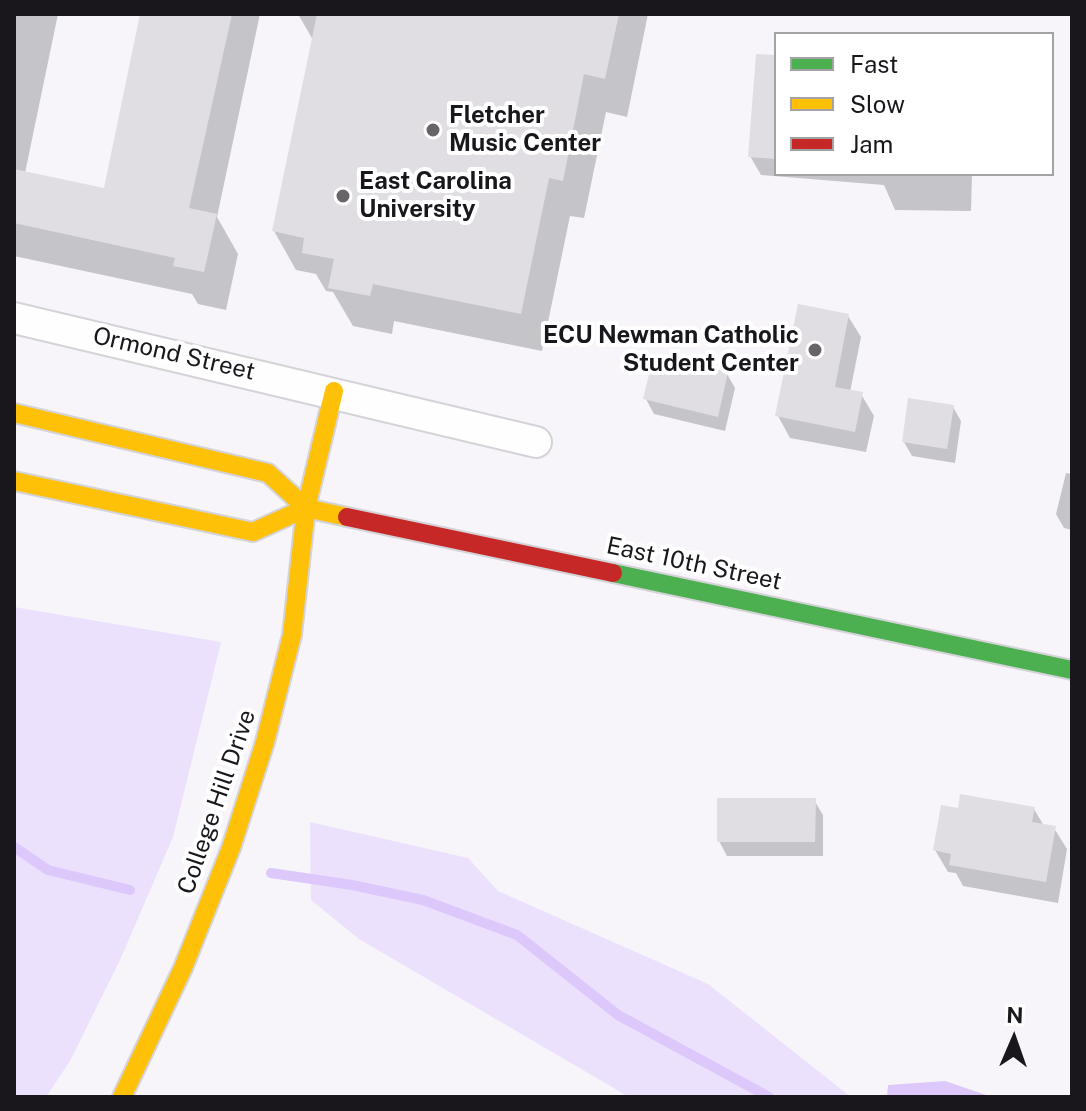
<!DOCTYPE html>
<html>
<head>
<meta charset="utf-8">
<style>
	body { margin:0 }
	#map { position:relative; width:1086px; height:1111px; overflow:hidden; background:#f7f5fa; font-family:"Public Sans",sans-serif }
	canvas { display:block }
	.frame { position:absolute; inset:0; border:16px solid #19171b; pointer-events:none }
	.legend { position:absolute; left:774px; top:32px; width:280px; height:144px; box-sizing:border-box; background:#fff; border:2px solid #a3a2a4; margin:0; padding:10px 14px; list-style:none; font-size:24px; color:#19171b }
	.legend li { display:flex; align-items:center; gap:16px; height:40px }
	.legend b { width:40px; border:2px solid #a3a2a4 }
	.north { position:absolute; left:974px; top:999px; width:80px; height:80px; -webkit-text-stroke:6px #fff; paint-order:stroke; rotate:2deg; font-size:22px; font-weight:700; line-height:32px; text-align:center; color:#19171b }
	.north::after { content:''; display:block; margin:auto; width:28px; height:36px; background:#19171b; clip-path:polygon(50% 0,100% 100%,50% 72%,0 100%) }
</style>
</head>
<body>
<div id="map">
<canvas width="1086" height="1111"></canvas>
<div class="frame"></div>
<ul class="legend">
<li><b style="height:10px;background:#4caf50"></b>Fast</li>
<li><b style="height:10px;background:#ffc107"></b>Slow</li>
<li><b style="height:10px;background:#c62828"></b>Jam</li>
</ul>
<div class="north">N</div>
</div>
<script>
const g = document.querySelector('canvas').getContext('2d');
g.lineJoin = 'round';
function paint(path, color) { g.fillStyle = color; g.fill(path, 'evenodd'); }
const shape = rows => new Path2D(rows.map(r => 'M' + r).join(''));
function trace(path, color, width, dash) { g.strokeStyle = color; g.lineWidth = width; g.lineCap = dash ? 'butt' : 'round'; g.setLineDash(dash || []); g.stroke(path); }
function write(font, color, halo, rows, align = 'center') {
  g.font = font + ' "Public Sans",sans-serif'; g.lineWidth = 8; g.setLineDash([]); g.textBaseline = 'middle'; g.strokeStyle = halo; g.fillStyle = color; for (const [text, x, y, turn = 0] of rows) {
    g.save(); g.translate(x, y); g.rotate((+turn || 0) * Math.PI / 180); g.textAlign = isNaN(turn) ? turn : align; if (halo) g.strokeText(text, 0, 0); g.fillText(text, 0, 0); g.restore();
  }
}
paint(shape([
	[14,607,221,642,173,837,120,960,70,1061,46,1097,14,1097],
	[310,822,468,858,498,891,708,984,851,1097,629,1097,359,939,311,900]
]), '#ebe1fc');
paint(shape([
	[945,1081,992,1097,887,1097,888,1085]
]), '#dcc8fb');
paint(shape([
	[14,14,58,14,25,173,106,190,143,14,260,14,217,217,238,254,226,310,198,304,192,294,14,256],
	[298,14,648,14,627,117,606,112,584,218,570,216,542,351,394,321,392,334,353,326,333,292,326,291,316,274,296,270,274,231,313,40],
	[776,73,776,174,972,174,971,211,895,210,884,185,761,175,750,156],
	[848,316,861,337,850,392,861,394,874,416,866,452,790,438,778,416],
	[727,374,735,388,725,431,654,414,646,399],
	[953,407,961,421,955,463,912,456,904,442],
	[1066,473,1072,474,1072,530,1064,528,1056,514],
	[814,800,823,815,823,856,727,856,719,841],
	[1034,809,1044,826,1054,828,1067,849,1058,903,963,886,956,873,948,872,935,850,959,810]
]), '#0003');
trace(shape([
	[14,847,48,870,130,890],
	[271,873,352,885,423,900,517,935,618,1015,769,1097]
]), '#dcc8fb', 10);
paint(shape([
	[140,14,232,14,189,208,217,214,204,272,173,266,175,258,14,223,14,169,104,188],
	[317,14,619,14,605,79,584,74,563,181,549,178,521,314,373,284,370,296,328,288,334,259,302,253,304,238,272,231],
	[756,54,776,55,776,159,748,157],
	[798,304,849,314,835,387,863,392,855,432,775,416],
	[654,354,728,372,718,417,643,399],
	[908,398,954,405,947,449,902,442],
	[960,794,1035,807,1032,822,1056,826,1046,882,949,865,951,854,933,850,941,805,958,808],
	[717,798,816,798,815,842,717,842]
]), '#e0dee3');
const street = shape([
	[14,318,536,442]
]);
const fast = shape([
	[613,573,1072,670]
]);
const slow = shape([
	[14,413,268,473,306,508,347,517],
	[14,481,253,532,306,508],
	[122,1097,183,968,231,848,265,742,292,635,306,508,334,391]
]);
const jam = shape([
	[347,517,613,573]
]);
trace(street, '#d4d3d7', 34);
trace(fast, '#d4d3d7', 22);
trace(slow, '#d4d3d7', 22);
trace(jam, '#d4d3d7', 22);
trace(street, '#fefefe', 30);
trace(fast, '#4caf50', 18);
trace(slow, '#ffc107', 18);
trace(jam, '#c62828', 18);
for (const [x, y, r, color] of [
	[433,130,8,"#676569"],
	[343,196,8,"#676569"],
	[815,350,8,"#676569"]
]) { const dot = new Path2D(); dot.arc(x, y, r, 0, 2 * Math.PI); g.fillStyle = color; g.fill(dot); trace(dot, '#fff', 3); }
write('bold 24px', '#19171b', '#fff', [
	["Fletcher",449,116],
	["Music Center",449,144],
	["East Carolina",359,182],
	["University",359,210],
	["ECU Newman Catholic",799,336,"right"],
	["Student Center",799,364,"right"]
], 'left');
write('24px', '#19171b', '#fff', [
	["Ormond Street",174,354,13],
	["East 10th Street",694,564,12],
	["College Hill Drive",217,802,-71]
]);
</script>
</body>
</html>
